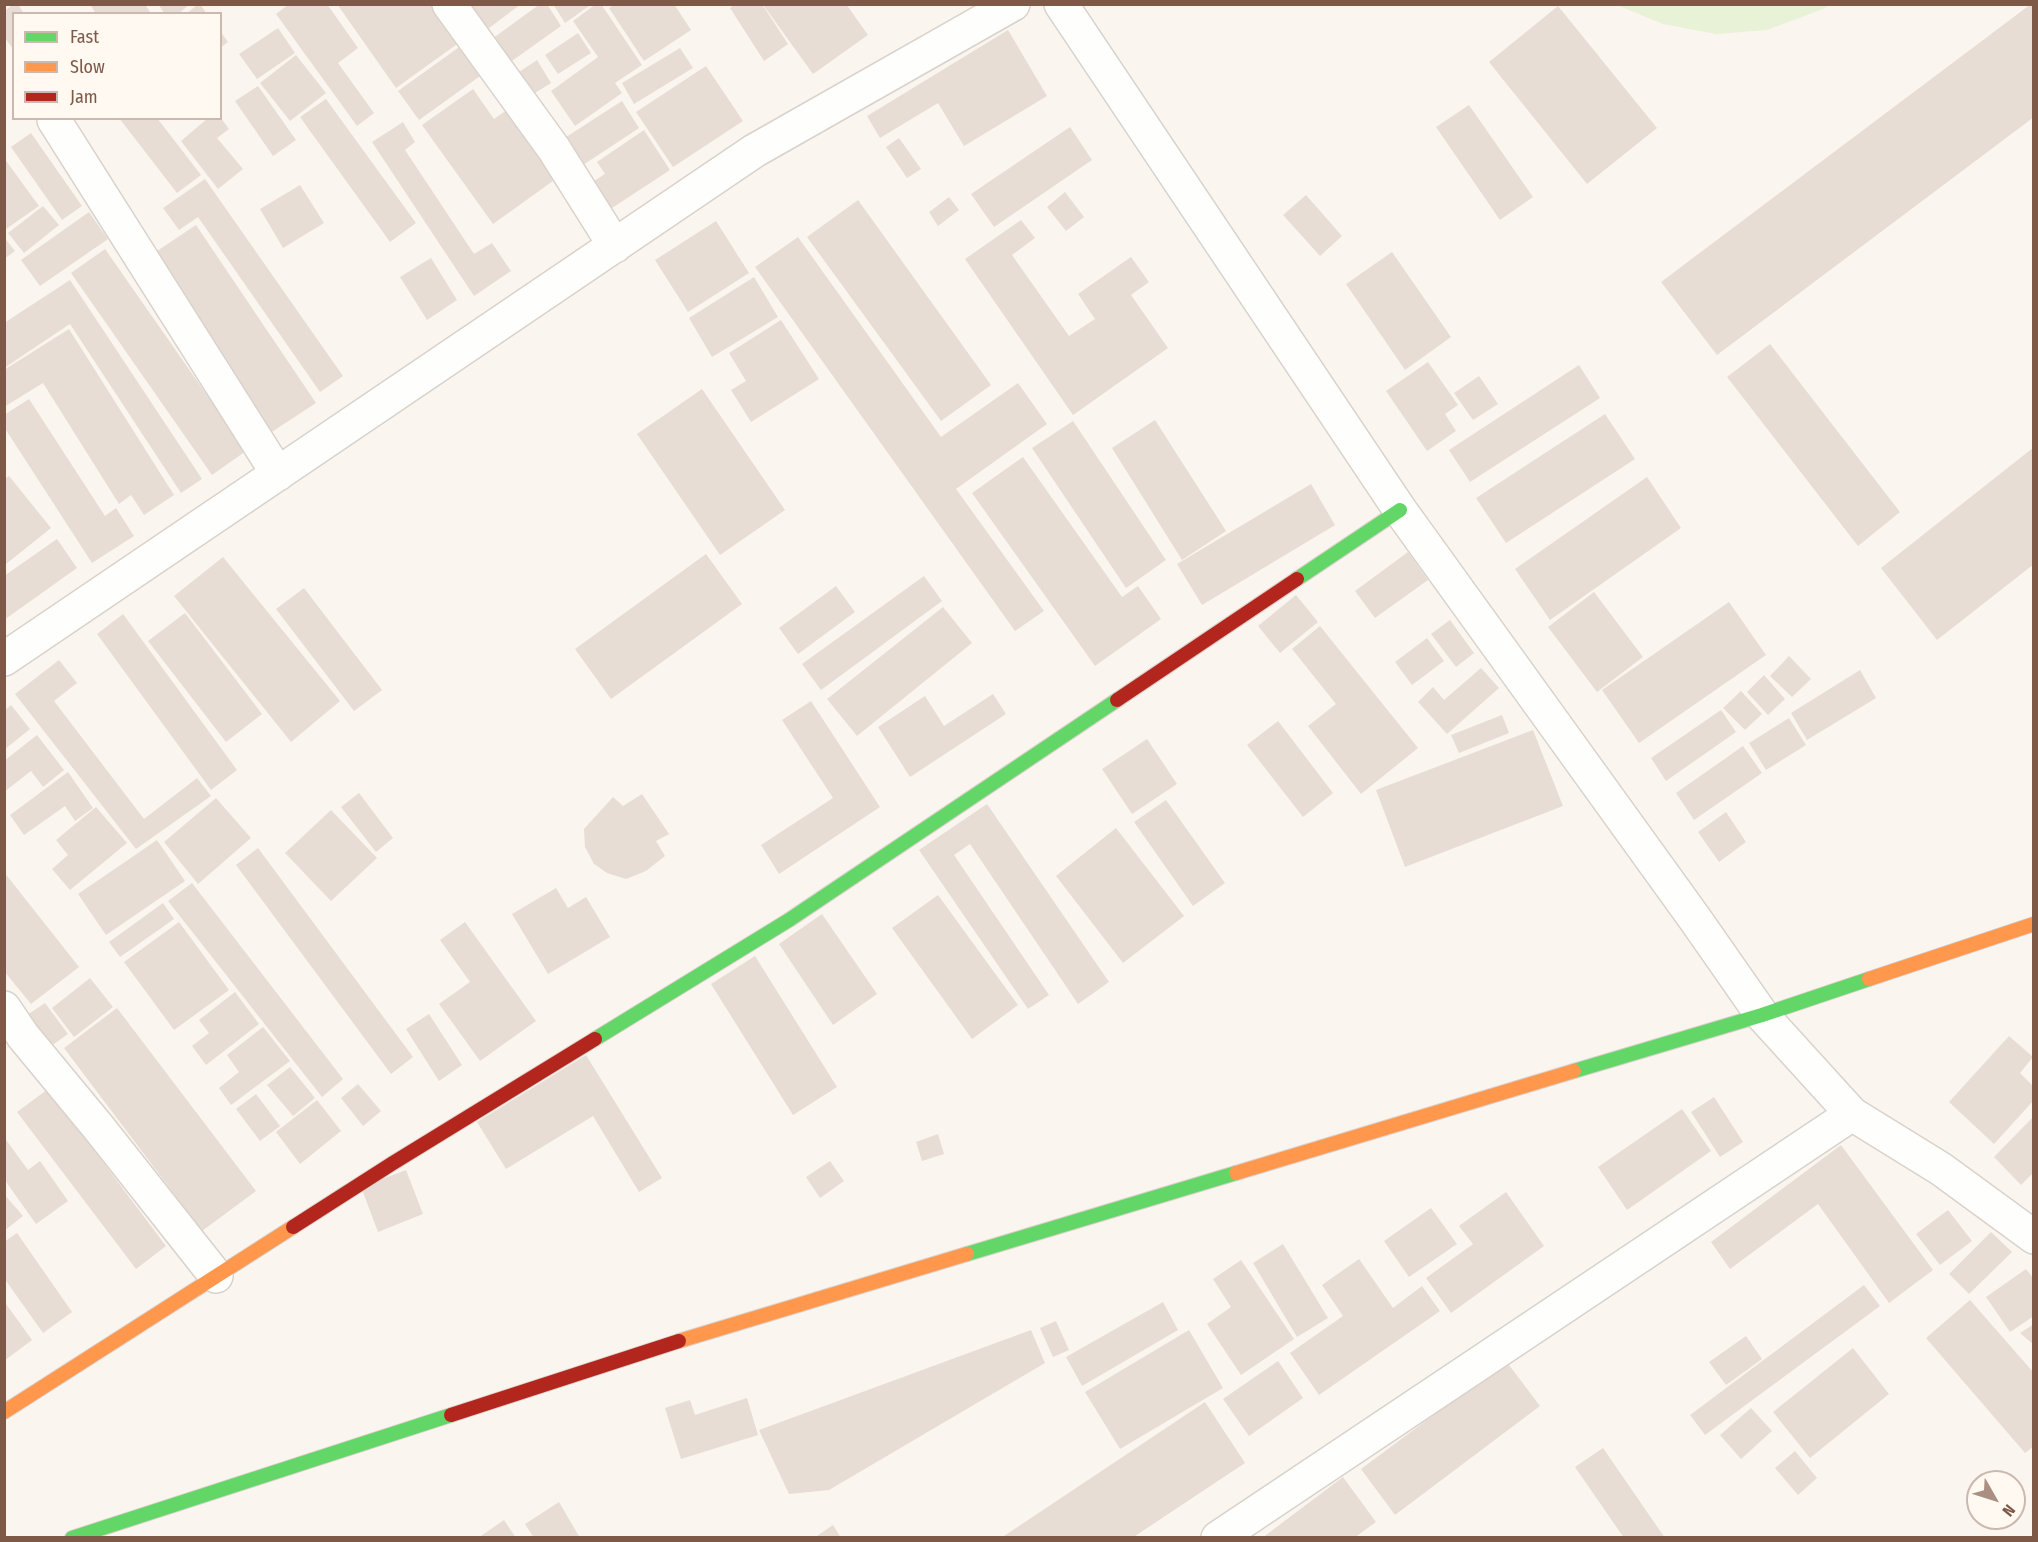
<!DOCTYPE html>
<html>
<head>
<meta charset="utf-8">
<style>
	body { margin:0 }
	#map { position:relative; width:2038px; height:1542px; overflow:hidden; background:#faf5ee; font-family:"Fira Sans Condensed",sans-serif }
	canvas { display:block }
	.frame { position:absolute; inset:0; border:6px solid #7e5948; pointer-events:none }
	.legend { position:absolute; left:12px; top:12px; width:210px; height:108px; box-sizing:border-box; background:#fff9f2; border:2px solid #cbb9ae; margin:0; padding:8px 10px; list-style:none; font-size:18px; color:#7e5948 }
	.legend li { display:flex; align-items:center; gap:12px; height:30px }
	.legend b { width:30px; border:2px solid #cbb9ae }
	.north { position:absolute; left:1966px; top:1470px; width:60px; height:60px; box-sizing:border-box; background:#fff9f2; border:2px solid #cbb9ae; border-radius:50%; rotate:129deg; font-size:16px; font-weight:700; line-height:24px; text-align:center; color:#7e5948 }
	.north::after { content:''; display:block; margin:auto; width:21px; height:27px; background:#a99082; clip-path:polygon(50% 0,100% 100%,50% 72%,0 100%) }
</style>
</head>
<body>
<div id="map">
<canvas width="2038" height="1542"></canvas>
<div class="frame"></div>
<ul class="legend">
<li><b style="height:8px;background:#63d668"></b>Fast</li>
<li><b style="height:8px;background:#ff974d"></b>Slow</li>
<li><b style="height:8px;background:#b3261e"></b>Jam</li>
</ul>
<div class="north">N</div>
</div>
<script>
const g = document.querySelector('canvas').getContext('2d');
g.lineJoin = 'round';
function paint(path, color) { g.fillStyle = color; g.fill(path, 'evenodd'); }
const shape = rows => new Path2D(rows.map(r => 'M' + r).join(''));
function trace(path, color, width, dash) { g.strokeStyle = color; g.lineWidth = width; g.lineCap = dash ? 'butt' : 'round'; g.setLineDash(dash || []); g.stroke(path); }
paint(shape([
	[1617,5,1830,5,1823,9,1767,30,1716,34,1663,24]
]), '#e7f2d7');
paint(shape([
	[14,4,18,4,24,14,14,14,14,50,4,37,4,11],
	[90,4,145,4,151,14,96,14],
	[158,4,190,4,178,14,165,14],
	[198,4,200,4,207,14,186,14],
	[289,4,327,4,358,48,338,63,374,113,357,126,276,14],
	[337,4,433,4,460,42,396,88],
	[465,4,521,4,485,31],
	[540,4,547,4,561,26,502,68,485,44],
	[553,4,592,4,565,23],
	[596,4,601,4,642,65,615,83,622,93,575,126,551,91,598,57,573,21],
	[615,4,674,4,691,30,644,61,609,8],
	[735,4,762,4,788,44,764,61,730,8],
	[766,4,846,4,868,35,813,74,764,6],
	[2031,4,2034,4,2034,117,1717,355,1661,282],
	[1558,6,1657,128,1587,184,1489,62],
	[278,28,295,53,257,79,239,54],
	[1008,30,1047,96,964,146,938,103,880,138,867,116],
	[220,31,228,42,220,48],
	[578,33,591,53,558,74,545,55],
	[462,45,483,74,419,120,398,91],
	[680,48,693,68,634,104,622,83],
	[296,55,326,93,290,121,260,83],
	[537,60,551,83,527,98,513,76],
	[706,66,743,121,673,167,636,112],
	[258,86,296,140,273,156,235,101],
	[473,89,494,119,511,107,560,176,493,224,422,125],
	[326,99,416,223,390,242,300,117],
	[622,101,639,128,580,167,563,139],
	[1469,105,1533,197,1500,220,1436,127],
	[119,118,157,118,201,175,177,193],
	[208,118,221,118,229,129,217,138,243,169,218,189,181,141],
	[403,122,415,142,405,150,474,254,492,243,511,271,474,296,372,142],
	[1070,127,1092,160,994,227,971,194],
	[644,130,670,170,609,210,591,183,605,174,597,162],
	[31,133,82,206,62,220,11,147],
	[899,138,921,169,907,178,886,147],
	[4,158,39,206,6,229,4,227],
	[205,179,343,376,320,392,198,217,179,230,163,208],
	[300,185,324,223,283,248,260,209],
	[1065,192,1084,217,1066,231,1047,207],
	[1306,195,1342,236,1320,256,1283,215],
	[949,197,959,210,938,226,929,212],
	[858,200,991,385,941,421,807,237],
	[43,206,59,225,24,253,8,233],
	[89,212,108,239,40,286,21,260],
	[1021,220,1035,238,1012,255,1069,336,1095,319,1078,294,1131,257,1149,282,1131,295,1168,348,1073,415,965,259],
	[716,221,749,273,688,312,655,260],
	[196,225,316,403,267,435,148,257],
	[4,237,15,251,4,259],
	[798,237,941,437,1018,383,1047,424,956,489,1044,611,1015,631,755,267],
	[105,249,246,451,212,475,71,273],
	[1392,252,1451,337,1405,370,1346,284],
	[431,258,457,300,427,320,400,277],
	[754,277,778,317,712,357,689,318],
	[70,280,202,479,181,493,70,324,4,368,4,323],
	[781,320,819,379,751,422,731,390,746,381,729,353],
	[69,329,174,495,144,515,131,495,119,504,43,383,4,407,4,370],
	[1770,344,1900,512,1858,546,1727,377],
	[1428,362,1458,405,1445,414,1456,431,1427,451,1386,391],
	[1579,365,1600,398,1470,482,1449,450],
	[1479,376,1498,404,1473,420,1454,393],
	[702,389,785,510,720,555,637,434],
	[29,399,105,516,116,508,134,536,92,563,4,427,4,415],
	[1605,414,1635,459,1506,543,1476,498],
	[1155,420,1226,531,1182,560,1112,448],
	[1073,421,1166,560,1126,588,1032,448],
	[2034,447,2034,564,1937,640,1881,568],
	[1023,457,1122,597,1138,586,1161,619,1095,666,972,493],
	[9,476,51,528,6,564,4,479],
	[1647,477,1681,528,1550,620,1515,569],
	[1311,484,1335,525,1202,605,1177,564],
	[57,539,77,568,4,620,4,576],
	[1408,552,1428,580,1375,618,1355,591],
	[706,554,742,604,611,699,575,649],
	[223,557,340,701,291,742,174,596],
	[924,576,942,601,821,690,802,664],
	[836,586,855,612,798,654,779,628],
	[304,588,382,690,354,711,276,609],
	[1594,592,1643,657,1597,692,1548,627],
	[1296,595,1318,622,1280,653,1258,626],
	[1729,602,1766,655,1639,743,1602,690],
	[943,607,972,643,857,736,827,699],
	[185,613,262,714,226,742,148,641],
	[123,614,237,770,211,790,97,634],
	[1450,620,1474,653,1456,667,1431,634],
	[1320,626,1418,748,1361,794,1308,726,1336,704,1292,649],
	[1427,638,1444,661,1412,685,1395,662],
	[1789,656,1811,679,1792,697,1770,676],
	[59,660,77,683,54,701,144,819,197,778,211,796,136,849,15,694],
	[1481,668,1499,688,1447,734,1418,702,1433,687,1444,700],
	[1860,670,1876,698,1807,740,1791,713],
	[1764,675,1785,699,1768,715,1747,692],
	[1741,691,1762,714,1745,730,1723,708],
	[993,694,1006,714,910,777,878,727,925,696,944,726],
	[811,701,880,807,779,874,761,845,833,798,782,720],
	[11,705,30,729,4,750,4,711],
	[1721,710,1736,732,1666,781,1651,758],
	[1502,715,1509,733,1459,753,1451,735],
	[1789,718,1806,745,1766,770,1749,743],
	[1278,721,1333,793,1303,817,1247,745],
	[1533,730,1563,806,1405,867,1376,790],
	[37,735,64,770,43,787,31,771,4,792,4,761],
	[1147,739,1177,784,1132,814,1102,769],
	[1743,746,1762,773,1694,820,1676,793],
	[68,772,93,808,75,821,65,806,24,835,10,815],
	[359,793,393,838,376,852,341,807],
	[642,794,669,834,656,841,665,856,646,871,626,879,607,873,594,864,585,847,584,829,613,797,623,806],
	[216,798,251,838,198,884,164,842],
	[1166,800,1225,883,1193,906,1134,822],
	[987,804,1109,982,1078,1004,970,844,954,855,1049,995,1028,1009,919,850],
	[96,807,127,843,70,890,52,869,68,855,56,840],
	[331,810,377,858,331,901,285,853],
	[1726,812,1746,842,1719,862,1698,832],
	[1116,828,1184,916,1123,963,1056,876],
	[157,840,185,881,106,935,78,894],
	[258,848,413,1057,391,1074,236,865],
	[4,872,79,967,31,1004,4,971],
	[192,883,343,1079,322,1097,168,901],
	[556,888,568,908,586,897,610,937,548,974,512,914],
	[938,895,1018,1005,972,1039,892,928],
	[163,903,174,919,120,957,109,942],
	[822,914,877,994,833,1025,779,944],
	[179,922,229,990,174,1030,124,962],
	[465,922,536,1021,480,1061,439,1004,470,982,440,940],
	[755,956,837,1087,793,1115,711,984],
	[90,978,113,1007,74,1037,52,1008],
	[235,992,259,1024,206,1065,192,1046,209,1033,199,1020],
	[45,1003,68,1034,47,1049,24,1017],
	[117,1008,256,1191,202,1231,64,1048],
	[429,1014,462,1065,439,1081,406,1029],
	[263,1027,290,1061,231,1105,219,1088,239,1072,227,1055],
	[2009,1036,2033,1057,2020,1073,2034,1087,2034,1100,1994,1144,1949,1102],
	[586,1055,662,1178,639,1192,593,1116,506,1169,477,1122],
	[290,1067,315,1098,293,1116,267,1085],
	[358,1084,381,1111,363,1126,341,1098],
	[48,1089,166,1246,136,1269,17,1112],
	[256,1094,280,1126,260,1141,236,1109],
	[1714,1097,1743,1142,1720,1157,1691,1112],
	[317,1100,341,1131,300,1164,276,1132],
	[1682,1109,1711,1151,1627,1210,1598,1167],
	[2034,1116,2034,1172,2021,1185,1994,1157],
	[938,1134,944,1154,922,1161,916,1142],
	[4,1137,28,1170,40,1161,68,1201,36,1224,4,1179],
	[1841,1145,1933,1270,1889,1303,1818,1204,1730,1269,1711,1242],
	[830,1161,844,1181,820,1198,806,1177],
	[406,1170,423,1214,378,1232,361,1187],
	[1506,1192,1544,1246,1451,1313,1426,1278,1473,1244,1459,1226],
	[4,1194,23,1216,4,1231],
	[1431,1208,1457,1244,1409,1277,1384,1241],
	[1948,1210,1972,1241,1940,1265,1916,1234],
	[1991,1232,2012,1252,1969,1294,1949,1274],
	[17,1233,72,1312,43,1333,4,1278,4,1242],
	[1283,1244,1328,1318,1297,1337,1253,1263],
	[1359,1259,1393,1308,1422,1286,1440,1311,1319,1395,1290,1353,1343,1316,1322,1285],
	[1241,1260,1294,1339,1241,1375,1207,1324,1231,1307,1213,1279],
	[2026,1269,2034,1279,2034,1316,2010,1332,1986,1297],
	[1864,1285,1880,1306,1705,1435,1690,1415],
	[1970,1300,2034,1373,2034,1446,2025,1453,1926,1338],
	[4,1301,32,1340,4,1361],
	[1163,1302,1178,1330,1082,1386,1066,1357],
	[1056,1321,1069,1350,1053,1357,1040,1328],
	[2034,1324,2034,1345,2020,1333],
	[1031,1330,1045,1363,829,1490,789,1494,759,1430],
	[1189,1330,1223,1388,1120,1449,1085,1392],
	[1746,1336,1762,1359,1726,1385,1709,1362],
	[1853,1348,1889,1394,1810,1458,1773,1412],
	[1278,1361,1303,1398,1249,1436,1223,1399],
	[1506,1361,1540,1406,1395,1515,1361,1469],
	[747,1398,758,1435,681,1459,665,1408,690,1400,695,1415],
	[1205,1402,1245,1463,1132,1538,1001,1538],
	[1751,1408,1772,1431,1741,1459,1720,1435],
	[1603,1448,1665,1538,1624,1538,1575,1467],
	[1795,1451,1817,1478,1798,1495,1775,1468],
	[1343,1477,1376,1522,1354,1538,1262,1538],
	[559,1502,580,1538,534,1538,525,1524],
	[504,1520,516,1538,478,1538],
	[833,1525,841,1538,814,1538]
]), '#e7ddd5');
const street = shape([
	[449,4,554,149,615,246],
	[1061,4,1400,510,1695,919,1762,1015,1852,1114,1941,1169,2034,1237],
	[54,120,278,474],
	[4,659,754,151,1013,4],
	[4,1008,23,1036,99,1128,216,1276],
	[1218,1538,1852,1114]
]);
const fast = shape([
	[1297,579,1400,510],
	[595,1039,789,920,1117,700],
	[1574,1071,1762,1015,1869,979],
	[967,1254,1236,1173],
	[72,1538,451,1415]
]);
const slow = shape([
	[1869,979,2034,924],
	[1236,1173,1574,1071],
	[679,1341,967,1254],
	[4,1412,293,1227]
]);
const jam = shape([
	[1117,700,1297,579],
	[293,1227,393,1163,595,1039],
	[451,1415,679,1341]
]);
trace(street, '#d9d2cc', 36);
trace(fast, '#dad0ca', 16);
trace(slow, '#dad0ca', 16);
trace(jam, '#dad0ca', 16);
trace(street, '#fefefc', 33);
trace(fast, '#63d668', 14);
trace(slow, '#ff974d', 14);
trace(jam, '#b3261e', 14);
</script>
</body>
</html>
